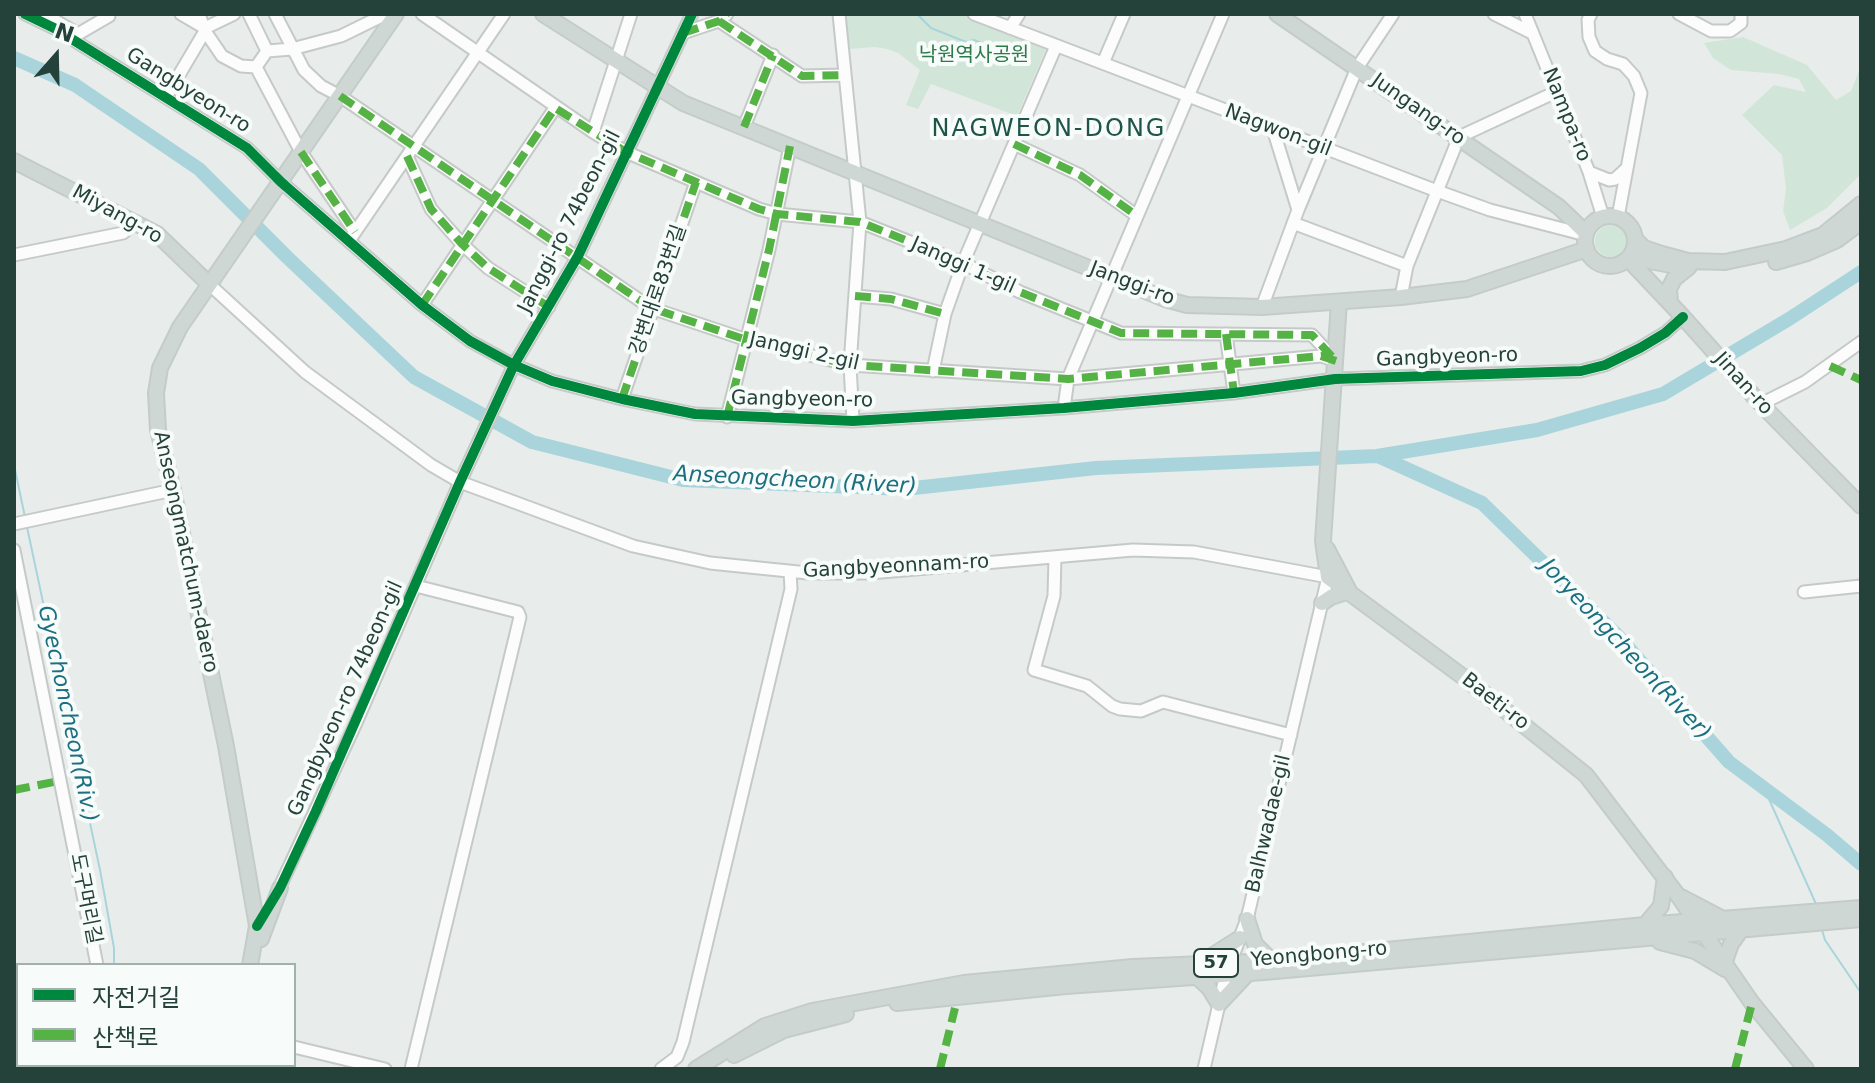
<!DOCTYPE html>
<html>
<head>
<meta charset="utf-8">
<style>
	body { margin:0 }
	#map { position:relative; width:1875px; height:1083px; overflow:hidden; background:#e8edeb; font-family:"DejaVu Sans","Noto Sans KR",sans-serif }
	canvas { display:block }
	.frame { position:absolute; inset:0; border:16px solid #24423a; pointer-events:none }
	.legend { position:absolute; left:16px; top:963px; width:280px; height:104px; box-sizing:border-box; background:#f7fbf9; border:2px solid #a3b1ad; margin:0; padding:10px 14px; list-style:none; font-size:24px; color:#24423a }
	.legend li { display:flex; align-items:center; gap:16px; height:40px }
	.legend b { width:40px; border:2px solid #a3b1ad }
	.north { position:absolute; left:16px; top:16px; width:80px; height:80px; -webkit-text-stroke:6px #f7fbf9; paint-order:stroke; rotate:20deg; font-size:22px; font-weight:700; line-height:32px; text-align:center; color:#24423a }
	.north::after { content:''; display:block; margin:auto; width:28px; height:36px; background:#24423a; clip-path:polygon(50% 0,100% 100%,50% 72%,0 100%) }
</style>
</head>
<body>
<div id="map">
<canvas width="1875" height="1083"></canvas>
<div class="frame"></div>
<ul class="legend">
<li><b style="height:10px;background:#00873e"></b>자전거길</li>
<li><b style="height:10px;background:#55b346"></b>산책로</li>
</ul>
<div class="north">N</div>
</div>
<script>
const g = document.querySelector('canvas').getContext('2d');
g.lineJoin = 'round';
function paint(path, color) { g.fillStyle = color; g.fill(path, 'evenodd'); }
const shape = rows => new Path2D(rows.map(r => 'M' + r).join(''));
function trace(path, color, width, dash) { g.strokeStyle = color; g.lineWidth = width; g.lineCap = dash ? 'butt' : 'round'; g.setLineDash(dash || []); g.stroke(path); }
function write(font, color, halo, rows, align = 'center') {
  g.font = font + ' "DejaVu Sans","Noto Sans KR",sans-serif'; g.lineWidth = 8; g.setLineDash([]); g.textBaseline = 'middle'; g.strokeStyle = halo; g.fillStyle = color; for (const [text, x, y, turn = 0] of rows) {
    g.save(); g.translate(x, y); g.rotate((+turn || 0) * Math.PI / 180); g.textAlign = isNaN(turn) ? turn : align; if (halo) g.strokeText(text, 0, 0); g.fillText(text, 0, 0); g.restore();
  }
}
paint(shape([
	[845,14,981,14,1046,48,1045,51,1017,116,931,84,918,109,906,105,920,70,898,53,887,49,875,47,850,49],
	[1743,37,1807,65,1836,100,1851,91,1861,66,1861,174,1827,208,1790,230,1783,211,1786,189,1782,155,1742,115,1774,85,1806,92,1799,79,1779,74,1731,70,1713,58,1704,43],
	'1595 241a16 16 0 1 1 32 0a16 16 0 1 1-32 0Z'
]), '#d1e6d8');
trace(shape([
	[917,14,931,28,966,42,974,40,988,46],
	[14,465,25,517],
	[27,527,100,870,114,948,114,965],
	[1764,788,1816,904],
	[1822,930,1825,940,1861,993],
	[138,1065,139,1069]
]), '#a9d4db', 2);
trace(shape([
	[14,58,75,85,199,169,288,258,414,377,532,442,683,480,905,489,1096,468,1377,456,1537,430,1663,394,1789,319,1861,272],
	[1378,456,1482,503,1618,636,1729,762,1827,835,1861,864]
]), '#a9d4db', 14);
const minor = shape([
	[25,14,54,28,247,148,281,182,422,305,470,341,514,365,552,381,622,399,695,414,853,421,1064,408,1234,393,1335,379,1581,371,1605,365,1640,348,1665,333,1683,317],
	[44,14,78,34,109,16],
	[181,14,205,28],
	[199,14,205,31,222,56,241,66,256,67],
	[249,14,267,51],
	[275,14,304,70,321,86,340,96,651,308,747,340,850,365,1068,379,1321,356,1336,361],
	[422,14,593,132,626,152,759,209,777,214,860,222,963,263,1020,292,1121,333,1312,335,1335,360],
	[839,14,860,222,850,365,853,421],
	[974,14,1437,191,1490,210,1586,235],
	[1494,14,1532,33],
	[1525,14,1589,172,1603,217],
	[1591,14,1588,20,1589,37,1595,51,1607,59,1623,64,1634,76,1641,93,1618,217],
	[1679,14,1711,31,1730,31,1741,23,1741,14],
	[719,21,802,76,845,75],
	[205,28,234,14],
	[1010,28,1019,14],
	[683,33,719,21,727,14],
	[267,51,256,67,301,152,355,232],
	[267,51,292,49,341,36,386,14],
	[1103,63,1124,14],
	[166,97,205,31],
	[744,127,773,55],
	[1273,129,1298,210],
	[593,132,631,14],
	[1014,144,1080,175,1137,216],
	[407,156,431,209,462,244,488,268,549,307],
	[1589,172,1609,180,1615,179,1627,168],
	[1293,223,1407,266],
	[349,241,504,14],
	[14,255,123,233,136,222],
	[209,284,305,372,431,465,460,482,633,546,710,563,808,573,870,573,1133,550,1194,552,1328,577,1247,919,1226,974,1204,1069],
	[855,296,891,299,945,314],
	[1401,297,1407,266,1459,137,1558,91],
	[422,305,555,108],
	[1262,307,1298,210,1357,68,1393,14],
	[1226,334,1234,393],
	[933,371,945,314,963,263,1056,46],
	[622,399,696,182],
	[1761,404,1805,382,1861,342],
	[1064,408,1068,379,1223,14],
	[727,417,769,250,790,146],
	[14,524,173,490],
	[14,550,97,965],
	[1055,557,1054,596,1034,670,1087,686,1112,706,1120,709,1141,711,1163,702,1291,735],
	[1804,592,1861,586],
	[276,895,356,723,460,482,514,365,578,256,692,14],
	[294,1047,385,1069],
	[411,1069,520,617,518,612,416,586],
	[661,1069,677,1057,683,1042,791,589,790,572]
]);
const major = shape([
	[543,14,683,103,1165,299,1187,305,1262,307,1401,297,1467,289,1587,249],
	[1277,14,1559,207,1586,233],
	[14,161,157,234,209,284],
	'1585 241a25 25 0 1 1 50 0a25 25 0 1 1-50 0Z',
	[1635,239,1644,248,1662,254,1688,261,1725,262,1786,249,1823,235,1861,204],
	[1629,257,1676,266],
	[1628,259,1683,317,1757,400,1861,506],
	[1776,262,1807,253,1837,240,1861,222],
	[1339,302,1323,541,1328,577,1466,679,1586,775,1679,897,1752,1003,1806,1069],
	[1670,303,1669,289,1674,279,1689,267],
	[1322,603,1331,597,1349,591,1327,549],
	[1681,897,1723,919],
	[1247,919,1255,944,1272,961],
	[1645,925,1661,906,1665,877],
	[261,939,280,888],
	[1660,942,1695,951,1725,969],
	[1204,961,1240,938],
	[1724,964,1731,944,1741,930],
	[250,965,257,926,226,746,173,490,158,430,156,393,160,368,180,327,396,14],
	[1196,976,1209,988,1219,1004,1249,972],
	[897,1003,1066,986,1264,972,1861,919],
	[734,1055,784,1030,846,1014],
	[207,1069,209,1065],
	[696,1069,765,1026,812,1011,964,983,1133,967,1272,961,1645,925,1861,908]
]);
trace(minor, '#c5cac8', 15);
trace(major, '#c3ccc9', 18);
trace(minor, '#fcfcfc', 11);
trace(major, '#cfd7d5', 14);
trace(shape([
	[719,21,802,76,845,75],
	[683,33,719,21,727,14],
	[340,96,651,308,747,340,850,365,1068,379,1321,356,1336,361],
	[744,127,773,55],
	[1014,144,1080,175,1137,216],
	[301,152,355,232],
	[407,156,431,209,462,244,488,268,549,307],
	[855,296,891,299,945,314],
	[422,305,555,108,626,152,759,209,777,214,860,222,963,263,1020,292,1121,333,1312,335,1336,361],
	[1226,334,1234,393],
	[1830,366,1861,380],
	[622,399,696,182],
	[727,417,769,250,790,146],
	[14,790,59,781],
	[940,1069,955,1008],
	[1735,1069,1752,1003]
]), '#55b346', 8, [16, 8]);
trace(shape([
	[25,14,54,28,247,148,281,182,422,305,470,341,514,365,552,381,622,399,695,414,853,421,1064,408,1234,393,1335,379,1581,371,1605,365,1640,348,1665,333,1683,317],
	[257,926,280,888,316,811,460,482,514,365,578,256,692,14]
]), '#00873e', 10);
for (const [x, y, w] of [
	[1216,963,44]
]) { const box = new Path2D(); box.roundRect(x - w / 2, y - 14, w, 28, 6); g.fillStyle = '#f7fbf9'; g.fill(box); trace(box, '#24423a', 2); }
write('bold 18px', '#24423a', null, [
	["57",1216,963]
]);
write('20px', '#2d7a4b', '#f7fbf9', [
	["낙원역사공원",974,56]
]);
write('20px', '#24423a', '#f7fbf9', [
	["Gangbyeon-ro",188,91,32],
	["Jungang-ro",1418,110,35],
	["Nampa-ro",1566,115,68],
	["Nagwon-gil",1278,131,21],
	["Miyang-ro",117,215,29],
	["Janggi-ro 74beon-gil",570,222,-63],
	["Janggi 1-gil",963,266,24],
	["Janggi-ro",1132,284,21],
	["강변대로83번길",659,290,-71],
	["Janggi 2-gil",804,352,13],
	["Gangbyeon-ro",1447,358,-2],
	["Jinan-ro",1743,384,48],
	["Gangbyeon-ro",802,400,1],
	["Anseongmatchum-daero",185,552,78],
	["Gangbyeonnam-ro",896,567,-3],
	["Gangbyeon-ro 74beon-gil",346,699,-66],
	["Baeti-ro",1495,702,38],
	["Balhwadae-gil",1269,824,-77],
	["도구머리길",85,899,79],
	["Yeongbong-ro",1319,955,-5]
]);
write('italic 22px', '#1c6f80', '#f7fbf9', [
	["Anseongcheon (River)",795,481,3],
	["Joryeongcheon(River)",1625,650,47],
	["Gyechoncheon(Riv.)",67,714,78]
]);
g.letterSpacing = '2px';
write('24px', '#1f5548', '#f7fbf9', [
	["NAGWEON-DONG",1049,130]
]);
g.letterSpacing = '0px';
</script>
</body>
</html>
